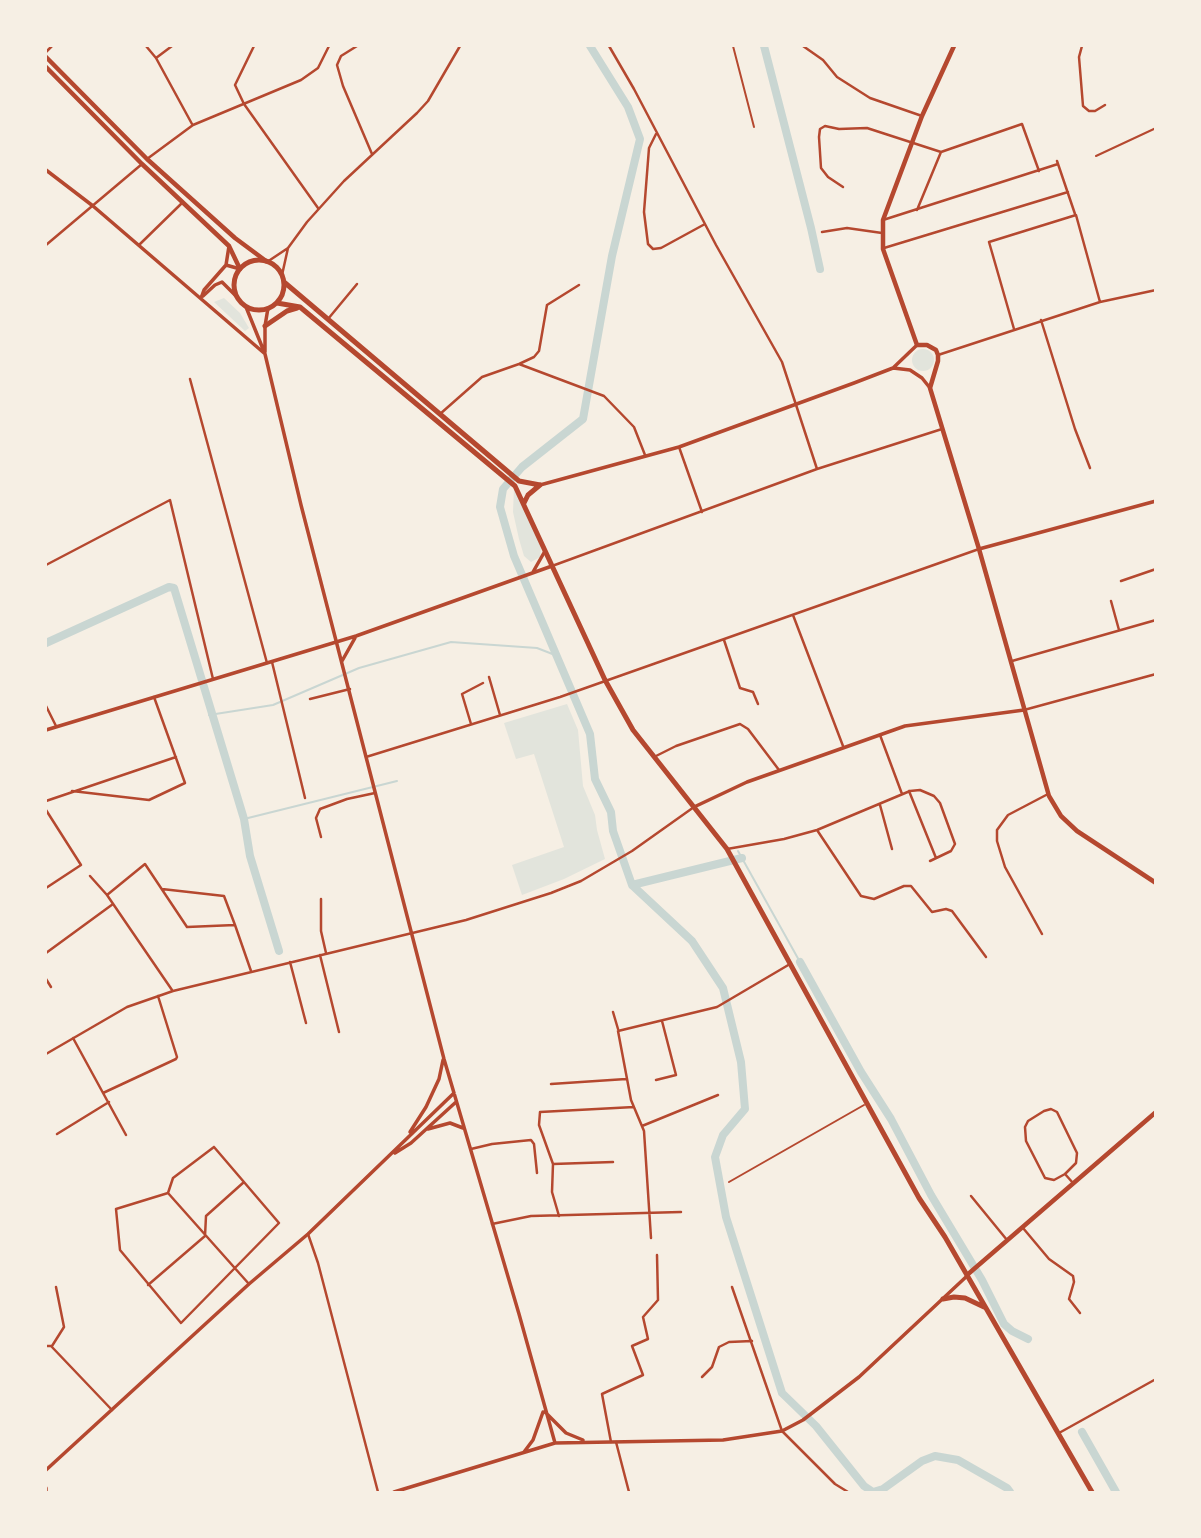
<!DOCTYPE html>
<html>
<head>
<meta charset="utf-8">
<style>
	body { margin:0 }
	#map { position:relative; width:1201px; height:1538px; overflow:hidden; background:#f6efe4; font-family:Roboto,sans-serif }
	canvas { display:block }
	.frame { position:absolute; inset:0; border:47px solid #f6efe4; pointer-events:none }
</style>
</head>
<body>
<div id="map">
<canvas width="1201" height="1538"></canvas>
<div class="frame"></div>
</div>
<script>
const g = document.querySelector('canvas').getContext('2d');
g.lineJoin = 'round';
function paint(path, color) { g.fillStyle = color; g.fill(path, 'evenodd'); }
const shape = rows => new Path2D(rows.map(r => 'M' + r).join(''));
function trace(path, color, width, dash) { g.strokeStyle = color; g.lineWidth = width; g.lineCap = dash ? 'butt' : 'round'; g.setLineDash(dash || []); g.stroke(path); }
paint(shape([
	[224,298,240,313,249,328,245,331,214,302],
	'912 360a11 11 0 1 1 22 0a11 11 0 1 1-22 0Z',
	[514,487,541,547,540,557,531,562,524,556,519,539,513,512],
	[567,704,578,730,583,786,595,815,597,830,605,859,564,879,522,895,512,865,564,847,534,754,516,759,504,723]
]), '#e2e4dc');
trace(shape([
	[209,715,273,705,359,668,451,642,537,648,555,655],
	[244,819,397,781],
	[738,851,800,962]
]), '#c9d6d2', 2);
trace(shape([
	[590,46,628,107,640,139,612,256,583,419,522,467,503,489,500,507,514,556,590,734,595,779,611,812,613,831,632,885,692,941,723,988,741,1062,745,1109,723,1135,715,1157,726,1217,782,1393,816,1426,864,1486,873,1492,883,1489,922,1461,935,1456,958,1460,1007,1488,1010,1492],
	[764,46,811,228,820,269],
	[46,643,169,587,174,588,244,819,250,856,279,951],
	[632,885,742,858],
	[800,962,861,1072,891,1119,931,1195,982,1280,1004,1324,1012,1331,1028,1339],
	[1082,1432,1116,1492]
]), '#c9d6d2', 8);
trace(shape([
	[733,46,754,127],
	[1096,156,1156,128],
	[729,1182,864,1105]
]), '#b5482f', 2);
trace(shape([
	[146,46,156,58,192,124],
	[254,46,235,85,244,104,318,208],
	[357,46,341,56,337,65,343,86,372,154],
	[609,46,634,89,716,245,782,362,817,469],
	[803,46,823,60,837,77,870,98,922,116],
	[1082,46,1079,57,1083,106,1089,111,1095,111,1105,105],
	[46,52,52,46],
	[156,58,172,46],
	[656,134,649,148,644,212,648,244,653,249,661,248,705,224],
	[147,159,193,125,301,80,318,68,329,46],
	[1057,161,1075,214],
	[843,187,828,177,821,168,819,137,820,129,825,126,839,129,867,128,941,152,1022,124,1039,171],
	[917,210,941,152],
	[883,220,1058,164],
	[822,232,847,228,882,233],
	[46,245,142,164],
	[139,245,183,202],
	[884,248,1068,192],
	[267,262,288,248,307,222,344,181,417,113,428,101,460,46],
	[282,275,288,248],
	[328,319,357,284],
	[1041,320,1075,429,1090,468],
	[1014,329,989,242,1076,215,1100,302],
	[938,355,1100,302,1156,290],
	[519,364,604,396,634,427,645,455],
	[190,379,267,663],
	[440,414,482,377,519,364,534,357,539,351,547,305,579,285],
	[679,447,702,512],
	[46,565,170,500,213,679],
	[552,566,817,469,942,429],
	[1121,581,1156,569],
	[1111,601,1119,630],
	[793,615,843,746],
	[724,640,740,688,753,692,758,704],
	[1012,661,1156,620],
	[272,662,305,798],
	[489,677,500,715],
	[310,699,350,689],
	[46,706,56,726],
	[1024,710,1156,674],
	[471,724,462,694,483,683],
	[880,735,902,794],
	[366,757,560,697,979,549],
	[654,757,676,746,740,724,748,729,779,770],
	[72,791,149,800,185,783,154,697],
	[909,791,936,858],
	[46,801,176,757],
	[880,805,892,849],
	[46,810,81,865,46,888],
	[817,830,861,896,874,899,904,886,911,886,932,912,946,909,952,911,986,957],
	[321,837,316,818,320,809,347,799,375,793],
	[727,849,784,839,817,830,910,791,920,790,934,796,940,803,955,844,951,851,930,861],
	[90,876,107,895,172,990],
	[107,895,145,864,187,927,235,925,224,896,162,889],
	[321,899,321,931,326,953],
	[235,925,251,971],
	[1042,934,1005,867,997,841,997,830,1008,815,1048,794],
	[46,953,113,904],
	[320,955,339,1032],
	[290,962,306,1023],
	[46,979,51,987],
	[613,1012,618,1029],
	[73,1038,126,1135],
	[46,1054,127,1007,173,991,466,920,551,893,581,881,632,851,694,807],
	[656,1080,676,1075,662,1021],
	[551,1084,626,1079],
	[103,1093,176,1059,177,1057,158,996],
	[642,1126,718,1095],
	[57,1134,109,1102],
	[214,1147,279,1223,181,1323,120,1250,116,1209,168,1193,173,1178,214,1147],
	[471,1149,492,1144,531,1140,534,1144,537,1173],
	[553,1164,613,1162],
	[1065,1174,1054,1180,1045,1178,1026,1141,1025,1127,1028,1121,1044,1111,1051,1109,1057,1112,1077,1153,1076,1163,1065,1174,1073,1183],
	[168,1193,249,1284],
	[971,1196,1007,1240],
	[559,1216,552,1192,553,1164,539,1125,540,1112,634,1107],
	[492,1224,531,1216,681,1212],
	[1023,1228,1049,1259,1073,1276,1074,1282,1069,1299,1080,1313],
	[308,1234,318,1263,378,1492],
	[651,1238,644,1131,631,1100,618,1031,717,1007,790,964],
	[148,1285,205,1236,206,1216,244,1182],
	[732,1287,782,1431,835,1484,848,1492],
	[46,1346,51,1346,112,1410],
	[52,1346,64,1327,56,1287],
	[702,1377,712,1367,719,1347,729,1342,752,1341],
	[1059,1433,1156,1379],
	[611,1442,602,1394,643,1375,632,1346,648,1339,643,1317,658,1300,657,1255],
	[616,1442,629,1492]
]), '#b5482f', 2.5);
trace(shape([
	[46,170,93,206,264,353],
	[226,265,240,269],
	[203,296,215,285,222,282,236,296],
	[201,298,204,290,226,265,229,246],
	[246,307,265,354,301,505,444,1059,519,1314,555,1443],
	[265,352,265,326,268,308],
	[893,368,910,370,922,378,930,388],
	[540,485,679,447,854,383,893,368,917,345],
	[979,549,1156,501],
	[533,572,545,551],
	[342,661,355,638],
	[46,730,356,636,552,566],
	[694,807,747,782,905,726,1024,710],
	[428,1129,450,1123,463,1128],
	[410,1132,426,1107,439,1079,443,1060],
	[395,1153,411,1143,456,1102],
	[545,1412,566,1433,583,1440],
	[524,1452,533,1440,543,1412],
	[46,1470,249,1284,308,1234,454,1093],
	[46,1488,46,1492],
	[394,1492,555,1443,723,1440,782,1431,803,1420,859,1377,967,1276]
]), '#b5482f', 3.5);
trace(shape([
	[954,46,922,116,883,220,883,249,917,345,927,345,936,350,938,355,938,361,930,388,979,549,1049,796,1061,816,1077,831,1156,883],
	[46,57,147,159,235,238,266,261],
	[46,67,142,164,229,246,240,269],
	[967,1275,1156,1112]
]), '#b5482f', 4.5);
trace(shape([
	'234 285a25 25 0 1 1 50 0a25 25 0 1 1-50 0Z',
	[284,282,519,481,540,485],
	[277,303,300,307,515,486,605,680,633,730,727,849,919,1198,945,1237,1092,1492],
	[265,326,287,311,297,308],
	[524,503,528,495,540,485],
	[943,1299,954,1297,965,1298,984,1307]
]), '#b5482f', 5);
</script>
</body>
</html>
